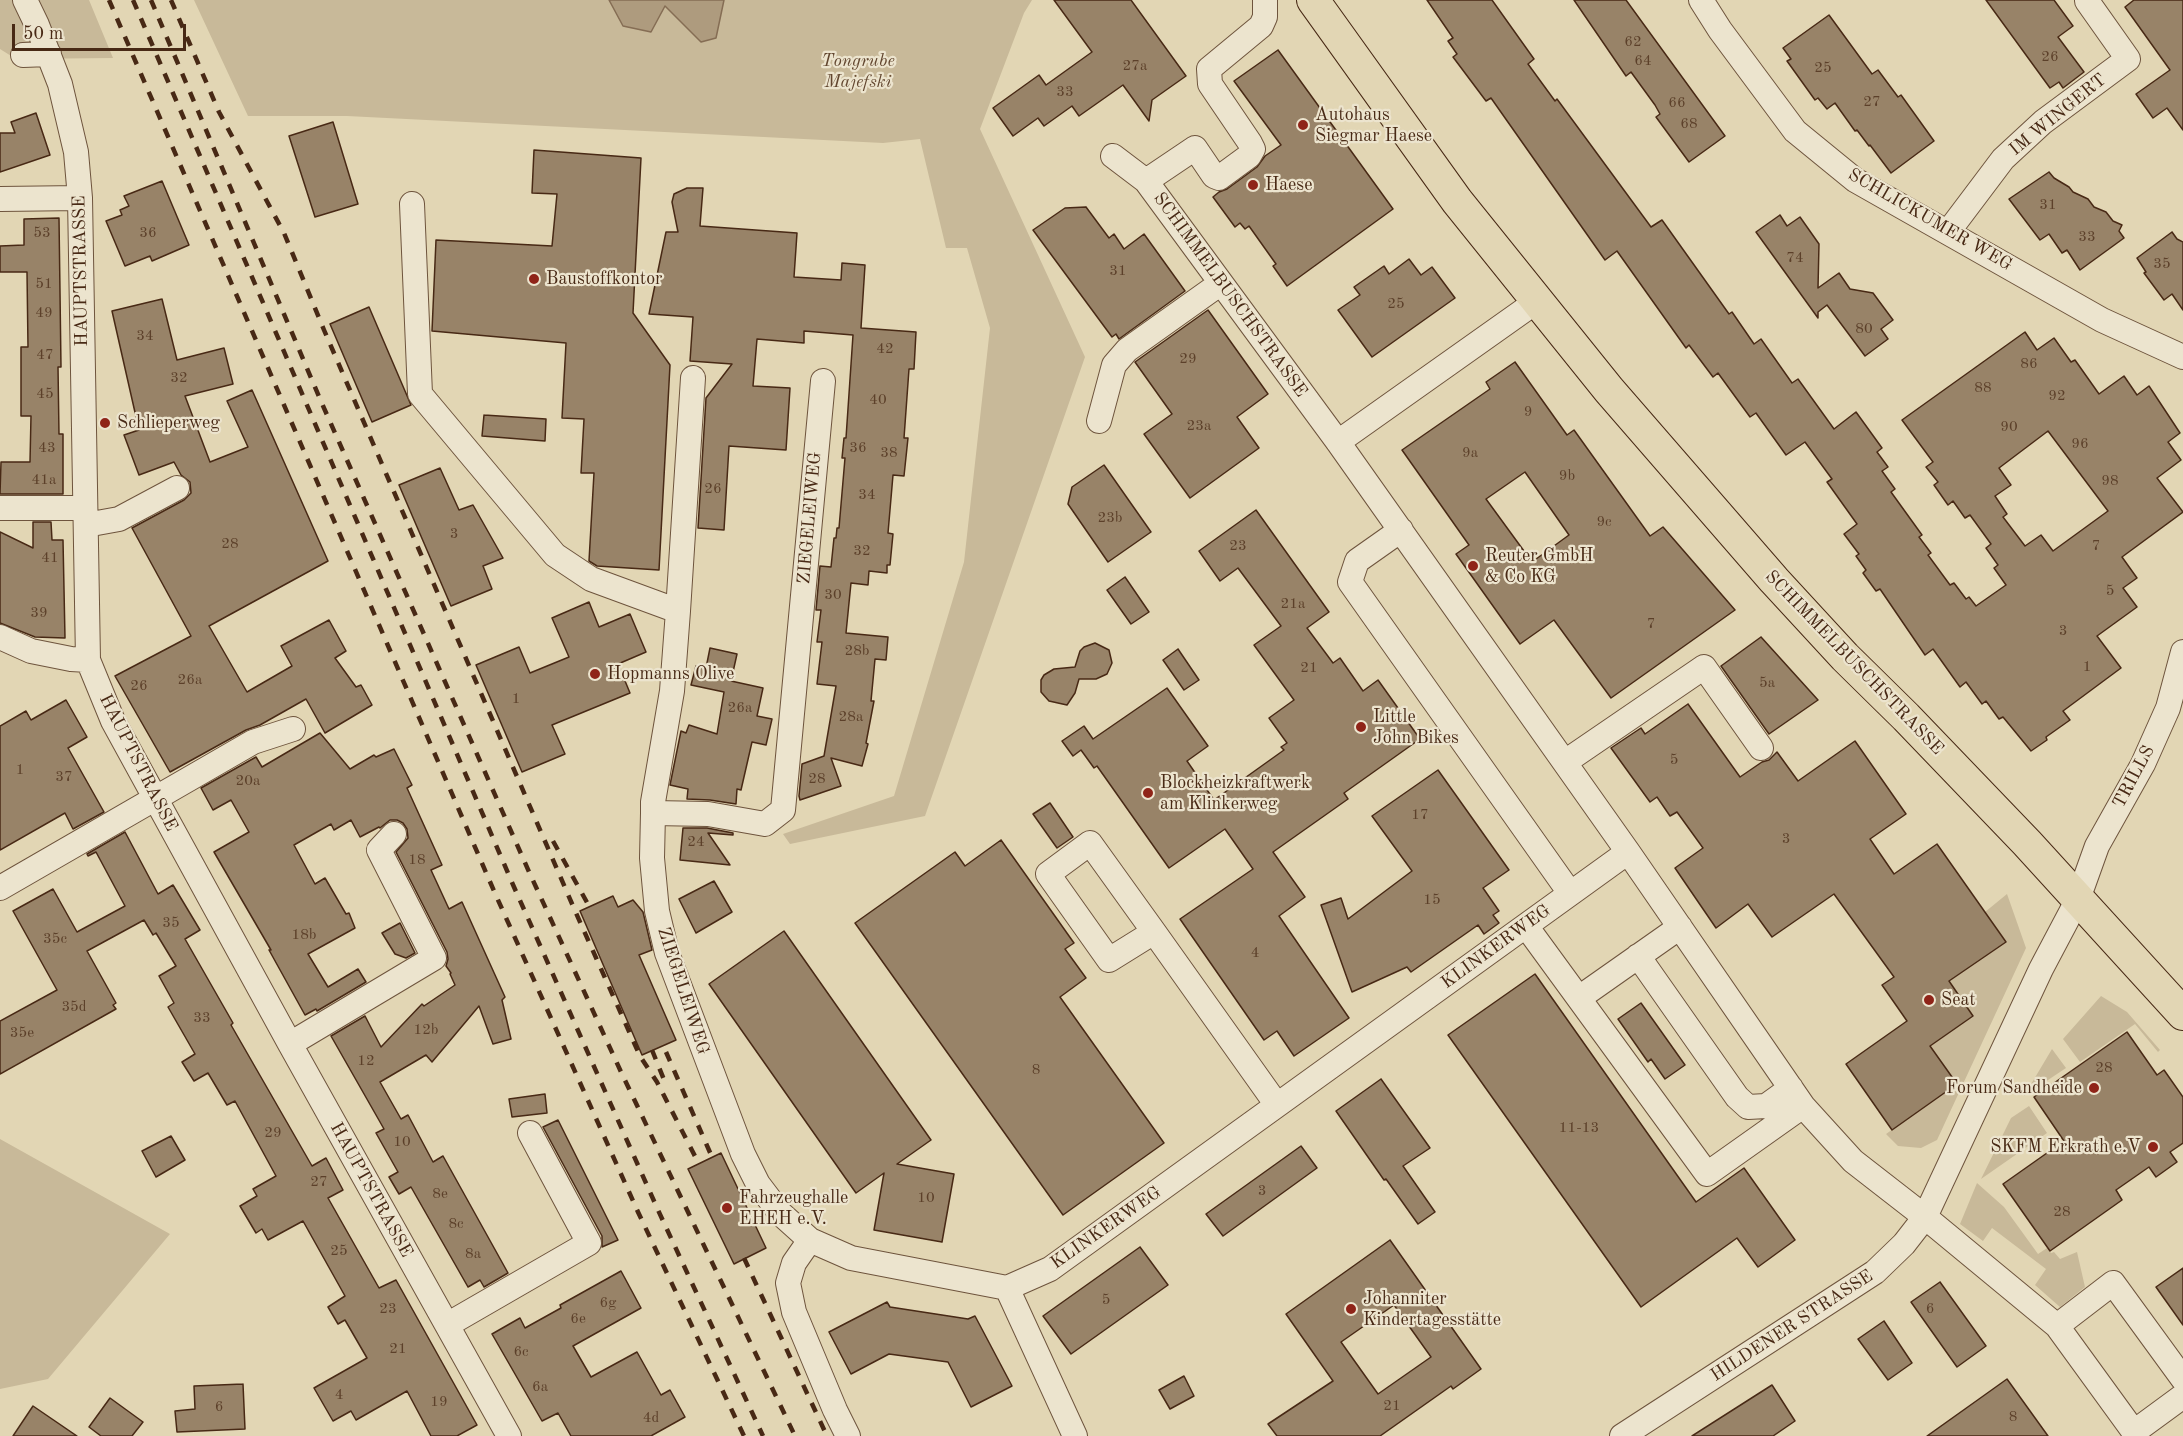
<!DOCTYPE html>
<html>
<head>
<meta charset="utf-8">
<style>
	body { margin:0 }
	#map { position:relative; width:2183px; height:1436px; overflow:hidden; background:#e2d6b4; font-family:"Old Standard TT",serif }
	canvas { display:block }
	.scale { position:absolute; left:12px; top:24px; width:174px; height:27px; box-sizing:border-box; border:3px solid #482915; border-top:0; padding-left:8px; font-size:18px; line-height:21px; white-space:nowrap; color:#482915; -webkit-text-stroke:4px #ece4ce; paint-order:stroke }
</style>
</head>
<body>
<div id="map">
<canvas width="2183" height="1436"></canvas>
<div class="scale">50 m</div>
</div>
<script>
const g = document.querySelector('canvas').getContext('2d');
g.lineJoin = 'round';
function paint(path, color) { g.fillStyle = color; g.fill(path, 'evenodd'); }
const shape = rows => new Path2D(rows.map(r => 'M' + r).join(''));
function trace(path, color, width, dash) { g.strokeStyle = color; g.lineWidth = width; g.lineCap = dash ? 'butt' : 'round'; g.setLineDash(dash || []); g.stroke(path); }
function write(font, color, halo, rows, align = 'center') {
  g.font = font + ' "Old Standard TT",serif'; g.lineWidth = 4.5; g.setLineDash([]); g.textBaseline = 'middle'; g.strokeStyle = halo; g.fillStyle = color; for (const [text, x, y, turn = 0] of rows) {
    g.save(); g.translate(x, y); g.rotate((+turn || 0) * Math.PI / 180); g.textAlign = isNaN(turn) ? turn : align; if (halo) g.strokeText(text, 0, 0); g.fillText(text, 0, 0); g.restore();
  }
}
paint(shape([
	[0,0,89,0,113,58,16,59,0,49],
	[194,0,1032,0,1024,13,980,129,1085,357,925,816,790,844,783,834,894,796,964,562,990,328,967,248,946,248,920,139,883,143,347,116,248,116],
	[2007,894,2026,948,1937,1140,1921,1148,1898,1146,1886,1134,1957,1084,1930,1046,1973,1016,1949,981,2005,942,1985,912],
	[2101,996,2127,1012,2160,1050,2158,1052,2135,1024,2080,1062,2063,1039],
	[2052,1049,2066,1068,2024,1096],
	[2029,1106,2047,1133,1981,1179,2011,1118],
	[0,1139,170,1234,48,1379,0,1389],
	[1977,1183,2004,1207,2038,1254,2047,1248,2051,1253,2054,1252,2060,1259,2077,1252,2085,1287,2060,1307,2035,1285,2046,1269,1992,1228,1983,1241,1960,1224]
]), '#c8b999');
const water = shape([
	[609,0,724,0,716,38,701,42,665,6,651,32,623,26,609,0]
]);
paint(water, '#ae9b7e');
trace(water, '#856d54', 1.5);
const building = shape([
	[1054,0,1131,0,1186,76,1152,100,1149,121,1123,85,1079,116,1072,106,1044,126,1038,118,1013,136,993,108,1039,75,1046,85,1092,52,1054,0],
	[1427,0,1492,0,1534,59,1528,64,1555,101,1557,99,1651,227,1662,220,1729,314,1732,312,1754,344,1761,339,1792,383,1798,379,1834,429,1856,412,1882,448,1877,452,1888,467,1882,471,1895,489,1891,492,1922,535,1919,537,1931,553,1928,555,1950,585,1954,583,1966,599,1969,597,1976,606,2006,585,1994,568,1998,565,1986,548,1991,544,1970,515,1965,518,1953,501,1948,505,1934,485,1938,482,1926,467,1933,462,1902,420,2025,332,2037,350,2054,338,2071,362,2075,360,2099,394,2124,376,2137,395,2149,386,2180,433,2168,442,2181,460,2157,478,2183,512,2122,557,2137,578,2123,588,2137,607,2097,636,2121,668,2063,711,2070,720,2046,737,2047,740,2031,751,2003,717,1999,719,1986,701,1982,704,1966,682,1960,687,1933,649,1925,655,1880,589,1876,591,1863,573,1866,570,1856,556,1859,554,1844,534,1857,524,1827,482,1832,479,1805,442,1786,455,1756,413,1750,417,1718,373,1713,377,1689,345,1686,348,1617,251,1605,260,1491,98,1486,101,1453,57,1457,54,1448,41,1453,38,1427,0],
	[2048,431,2108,511,2053,551,2041,535,2025,546,2003,517,2007,514,1995,496,2011,485,1999,468,2048,431],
	[1574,0,1626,0,1725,136,1689,162,1656,117,1660,114,1655,105,1631,72,1626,76,1574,0],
	[1986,0,2054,0,2073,26,2058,37,2084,72,2063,88,2059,82,2050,88,1986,0],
	[2134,0,2183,0,2183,130,2167,108,2153,118,2136,94,2170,70,2125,7,2134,0],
	[1829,15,1872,74,1878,70,1898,97,1901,95,1934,141,1891,173,1870,145,1869,146,1857,130,1855,131,1835,103,1827,109,1818,98,1815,100,1787,61,1791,59,1783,48,1829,15],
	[1278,50,1393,209,1287,286,1273,266,1276,264,1249,226,1245,229,1240,223,1235,227,1213,197,1219,192,1227,189,1257,167,1265,156,1281,145,1234,81,1278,50],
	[36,113,50,155,0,172,0,133,15,133,11,122,36,113],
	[333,122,358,204,315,217,289,136,333,122],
	[534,150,641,158,633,313,670,365,659,570,597,566,589,561,594,473,581,473,584,419,562,418,566,343,432,331,436,240,552,246,557,194,532,193,534,150],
	[2049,172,2054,178,2069,187,2073,192,2088,199,2094,207,2106,212,2113,221,2122,225,2119,231,2124,238,2080,270,2067,250,2062,253,2049,234,2040,240,2009,199,2049,172],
	[162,181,189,245,152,261,150,256,125,266,106,221,122,215,120,210,129,206,124,196,162,181],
	[687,188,703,188,700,226,797,233,794,277,841,280,842,263,865,265,861,328,916,332,914,369,909,369,904,438,908,438,904,476,893,475,888,533,893,534,890,565,887,565,887,573,869,571,868,585,851,583,846,633,888,637,886,660,875,659,871,701,874,701,866,743,868,744,862,766,831,758,841,786,800,800,799,796,802,764,824,756,836,686,817,684,822,642,817,642,821,610,816,610,820,566,831,567,834,538,836,538,837,528,839,528,845,458,842,458,844,438,846,438,853,335,804,331,804,343,757,339,753,386,790,388,786,450,729,446,724,530,698,528,706,398,732,364,690,361,693,317,649,314,666,232,678,232,672,202,674,194,687,188],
	[1086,207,1109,238,1114,234,1124,249,1144,234,1185,291,1119,339,1116,334,1112,337,1033,230,1065,208,1086,207],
	[1780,215,1787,226,1800,217,1819,244,1818,288,1839,273,1850,289,1873,293,1893,320,1881,329,1888,339,1865,356,1827,305,1818,312,1818,318,1756,232,1780,215],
	[59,218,61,367,58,367,59,434,63,434,63,494,0,494,1,462,30,462,31,416,21,416,21,347,28,347,27,272,0,272,0,246,24,245,24,219,59,218],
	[2172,232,2177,239,2183,242,2183,310,2172,294,2164,300,2144,273,2146,272,2137,258,2172,232],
	[1409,259,1421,275,1432,267,1455,298,1372,357,1338,310,1360,295,1354,287,1384,266,1389,274,1409,259],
	[162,299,177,360,224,348,233,384,185,396,210,462,248,447,227,401,252,390,328,561,209,626,247,692,292,666,281,646,329,620,346,651,335,658,356,687,361,685,372,705,325,733,306,699,260,725,246,730,170,772,115,676,191,636,132,528,184,500,191,493,190,482,181,475,174,462,139,475,124,435,139,430,112,311,162,299],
	[369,307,411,405,372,422,330,324,369,307],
	[1208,310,1268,394,1237,417,1259,448,1190,498,1144,434,1172,414,1135,362,1208,310],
	[1515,362,1567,435,1574,430,1650,536,1663,527,1735,610,1611,698,1554,620,1520,644,1456,554,1469,545,1402,450,1490,389,1486,382,1515,362],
	[1525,472,1569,535,1532,562,1486,499,1525,472],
	[484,415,546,419,545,441,482,436,484,415],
	[1104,465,1151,532,1108,562,1068,504,1072,487,1104,465],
	[440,468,459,510,473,505,503,558,483,566,492,589,451,606,399,485,440,468],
	[1256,510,1329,612,1307,628,1333,663,1340,658,1363,691,1378,680,1420,739,1344,793,1348,799,1273,852,1305,897,1279,916,1349,1018,1294,1056,1277,1031,1264,1040,1180,919,1253,869,1225,829,1169,868,1097,766,1094,768,1081,750,1073,756,1062,741,1084,726,1093,739,1167,688,1208,746,1187,761,1214,800,1284,750,1281,747,1287,743,1269,718,1294,700,1254,645,1281,626,1238,568,1220,581,1199,551,1256,510],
	[33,522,51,522,52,540,63,540,65,638,35,637,0,623,0,532,33,548,33,522],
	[1125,577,1149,612,1131,624,1107,590,1125,577],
	[589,602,599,627,630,614,646,652,618,664,630,693,552,725,565,754,522,772,476,665,519,647,530,673,569,657,552,618,589,602],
	[1761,637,1818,700,1769,734,1721,666,1761,637],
	[1095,643,1109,650,1112,663,1107,674,1096,679,1079,679,1075,693,1067,705,1049,701,1041,692,1041,680,1044,675,1054,669,1075,667,1080,651,1084,647,1095,643],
	[710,648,737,654,731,681,763,688,757,716,772,719,766,745,752,742,741,790,737,789,736,804,710,800,687,799,688,789,670,785,681,731,686,733,689,725,717,734,724,692,691,685,696,666,706,668,710,648],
	[1178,649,1199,680,1184,690,1163,660,1178,649],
	[66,700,87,737,68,748,104,812,73,829,65,813,0,850,0,726,26,711,31,720,66,700],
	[1688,704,1740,777,1762,762,1769,760,1777,752,1798,781,1855,741,1906,814,1870,839,1894,874,1937,844,2006,942,1949,981,1973,1016,1930,1046,1957,1084,1892,1130,1846,1064,1907,1021,1882,985,1894,977,1834,894,1772,937,1748,904,1716,928,1675,868,1703,848,1677,812,1670,816,1657,797,1650,802,1611,748,1641,728,1645,734,1688,704],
	[320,733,350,769,374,755,376,757,394,749,412,785,407,788,442,865,431,870,449,909,462,902,505,997,502,1000,511,1039,493,1044,479,1006,432,1062,426,1055,380,1082,401,1119,408,1115,433,1162,443,1156,508,1273,484,1287,480,1280,468,1287,411,1187,399,1194,389,1177,398,1172,376,1133,384,1129,331,1036,365,1016,381,1047,422,1004,424,1006,455,985,450,974,451,973,446,966,448,959,447,952,396,852,408,838,407,829,403,823,397,820,390,820,380,828,379,827,360,837,351,820,334,830,331,824,294,845,315,884,325,878,346,914,349,913,355,928,308,954,328,987,358,969,366,982,317,1011,316,1009,305,1015,269,950,271,950,214,852,249,832,231,800,213,810,201,788,256,757,262,767,320,733],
	[1438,770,1509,870,1483,888,1499,911,1493,915,1499,923,1484,934,1478,925,1411,972,1407,967,1352,992,1321,905,1341,898,1348,919,1412,871,1372,816,1438,770],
	[1050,803,1073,837,1057,848,1033,814,1050,803],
	[683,828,707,828,733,833,733,835,708,833,730,865,680,860,683,828],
	[125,832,158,894,173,885,200,930,185,939,233,1023,231,1025,312,1166,326,1158,343,1190,328,1198,379,1288,396,1280,477,1425,457,1436,431,1436,407,1391,356,1420,351,1411,333,1421,314,1388,367,1358,345,1320,338,1324,328,1307,345,1296,303,1221,268,1240,262,1229,256,1233,240,1206,257,1196,253,1189,276,1176,235,1101,227,1105,208,1073,194,1081,182,1062,195,1054,168,1007,174,1003,159,976,176,966,156,933,153,935,144,920,87,951,116,1003,113,1005,116,1009,0,1074,0,1021,57,990,13,911,53,889,77,932,125,906,96,852,88,856,87,854,125,832],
	[1001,840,1074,943,1065,949,1086,978,1060,997,1164,1143,1063,1215,855,923,955,852,965,866,1001,840],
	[714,881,732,912,696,933,679,899,714,881],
	[613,896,618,907,633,900,643,912,652,950,639,955,676,1040,642,1055,580,911,613,896],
	[400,923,415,953,406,958,395,954,382,933,400,923],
	[784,931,931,1140,897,1164,954,1174,942,1242,874,1230,884,1173,856,1193,709,984,784,931],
	[1535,974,1696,1202,1744,1168,1795,1240,1758,1267,1737,1238,1641,1307,1448,1035,1535,974],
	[1641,1003,1685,1065,1665,1079,1651,1059,1648,1062,1618,1019,1641,1003],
	[2127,1032,2157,1075,2164,1070,2183,1097,2183,1143,2170,1152,2177,1162,2156,1177,2149,1167,2116,1190,2122,1200,2050,1251,2003,1184,2064,1141,2034,1097,2127,1032],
	[1381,1079,1430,1148,1403,1166,1435,1212,1418,1224,1386,1179,1384,1180,1336,1111,1381,1079],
	[545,1094,547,1113,512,1117,509,1099,545,1094],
	[558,1120,618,1240,602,1247,602,1236,543,1127,558,1120],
	[171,1136,185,1160,156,1177,142,1151,171,1136],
	[1301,1146,1317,1168,1223,1236,1206,1214,1301,1146],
	[721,1153,766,1248,734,1264,688,1169,721,1153],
	[1390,1240,1481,1369,1453,1389,1451,1386,1380,1436,1277,1436,1268,1424,1333,1381,1286,1314,1390,1240],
	[1394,1305,1431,1357,1378,1394,1341,1342,1394,1305],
	[1140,1247,1168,1285,1071,1354,1043,1316,1140,1247],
	[2183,1268,2183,1325,2156,1287,2183,1268],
	[621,1271,641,1308,573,1346,591,1377,637,1352,661,1395,670,1390,685,1417,651,1436,571,1436,558,1413,542,1421,492,1334,520,1318,525,1328,561,1308,560,1305,621,1271],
	[1940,1282,1986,1346,1957,1367,1911,1302,1940,1282],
	[887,1302,890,1307,968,1319,975,1316,1012,1386,971,1407,948,1362,889,1354,851,1374,829,1332,887,1302],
	[1884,1321,1912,1363,1888,1380,1858,1339,1884,1321],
	[1184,1376,1194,1396,1170,1409,1159,1390,1184,1376],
	[2007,1379,2048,1436,1927,1436,1979,1399,2007,1379],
	[243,1384,245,1429,177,1432,175,1411,195,1409,194,1386,243,1384],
	[1772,1385,1795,1421,1773,1436,1692,1436,1772,1385],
	[110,1398,143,1422,132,1436,101,1436,89,1427,110,1398],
	[33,1406,77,1436,13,1436,33,1406]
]);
paint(building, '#988368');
trace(building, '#482915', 1.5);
const minor = shape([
	[25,0,37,25,60,84,76,152,80,198,88,660,113,721,290,1044,509,1436],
	[1701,0,1720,30,1795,131,1855,180,2102,320,2183,357],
	[23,55,49,54],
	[1113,156,1146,181,1338,442,1628,852,1803,1106,1853,1161,1925,1217,2057,1326,2134,1432,2183,1396],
	[1146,181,1195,148,1214,176,1219,178,1249,156,1253,149,1250,143,1210,84,1209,69,1261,26,1265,17,1265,0],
	[0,199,80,198],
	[412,204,420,394,555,555,591,579,678,611,672,691,653,802,653,813],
	[1948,232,2003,159,2043,122,2128,59,2087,1,2088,0],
	[823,381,783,810,765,824,708,814,653,813,652,858,657,911,667,953,743,1154,758,1184,780,1213,810,1240,851,1258,1007,1288,1050,1269,1628,852],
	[1099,421,1114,365,1127,350,1221,283],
	[1338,442,1537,301],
	[0,508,85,508],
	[86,525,119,519,177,488],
	[1401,530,1357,561,1350,582,1570,893],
	[678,611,693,378],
	[0,637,31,651,71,659,88,660],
	[1565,762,1704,667,1761,748],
	[0,888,253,742,293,729],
	[1526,926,1707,1174,1803,1106],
	[1154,932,1109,960,1048,874,1090,843,1154,932,1277,1105],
	[1638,956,1737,1097,1748,1107,1766,1106,1791,1088],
	[1579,998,1680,927],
	[290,1044,434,958,379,850,394,834],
	[810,1240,794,1263,788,1283,794,1312,835,1410,848,1436],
	[1007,1288,1075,1436],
	[447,1325,589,1243,530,1133],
	[2057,1326,2113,1283,2183,1379],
	[1622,1436,1875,1272,1904,1244,1925,1217,2041,969,2078,899,2097,846,2143,764,2168,708,2183,652]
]);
const major = shape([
	[1313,0,1457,201,1609,390,1774,580,1845,657,1906,717,2027,843,2183,1014]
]);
trace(minor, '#6e543d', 26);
trace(major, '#482915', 34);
trace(minor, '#ece4ce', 24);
trace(major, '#e2d6b4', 32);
trace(shape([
	[109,0,494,891,638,1212,744,1436],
	[133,0,514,887,658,1210,763,1436],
	[151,0,320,399,530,874,622,1074,795,1436],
	[171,0,219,112,284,233,324,330,576,913,640,1056,657,1082,699,1164],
	[553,841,589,906],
	[652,1050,667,1087],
	[666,1052,712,1157],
	[744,1258,827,1436]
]), '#482915', 4.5, [10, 10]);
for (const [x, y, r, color] of [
	[1303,125,6,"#8f2418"],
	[1253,185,6,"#8f2418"],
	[534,279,6,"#8f2418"],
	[105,423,6,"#8f2418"],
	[1473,566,6,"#8f2418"],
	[595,674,6,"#8f2418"],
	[1361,727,6,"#8f2418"],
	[1148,793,6,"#8f2418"],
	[1929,1000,6,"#8f2418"],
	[2094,1088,6,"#8f2418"],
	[2153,1147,6,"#8f2418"],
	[727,1208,6,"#8f2418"],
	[1351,1309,6,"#8f2418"]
]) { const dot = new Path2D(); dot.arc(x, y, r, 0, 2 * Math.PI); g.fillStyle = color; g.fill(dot); trace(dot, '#ece4ce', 2); }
write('15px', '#5c402a', null, [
	["62",1633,42],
	["26",2050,57],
	["64",1643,61],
	["27a",1135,66],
	["25",1823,68],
	["33",1065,92],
	["27",1872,102],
	["66",1677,103],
	["68",1689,124],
	["31",2048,205],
	["53",42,233],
	["36",148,233],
	["33",2087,237],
	["74",1795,258],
	["35",2162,264],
	["31",1118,271],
	["51",44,284],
	["25",1396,304],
	["49",44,313],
	["80",1864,329],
	["34",145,336],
	["42",885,349],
	["47",45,355],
	["29",1188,359],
	["86",2029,364],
	["32",179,378],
	["88",1983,388],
	["45",45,394],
	["92",2057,396],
	["40",878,400],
	["9",1528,412],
	["23a",1199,426],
	["90",2009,427],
	["96",2080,444],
	["43",47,448],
	["36",858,448],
	["38",889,453],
	["9a",1470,453],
	["9b",1567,476],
	["41a",44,480],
	["98",2110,481],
	["26",713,489],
	["34",867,495],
	["23b",1110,518],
	["9c",1604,522],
	["3",454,534],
	["28",230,544],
	["23",1238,546],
	["7",2096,546],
	["32",862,551],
	["41",50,558],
	["5",2110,591],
	["30",833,595],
	["21a",1293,604],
	["39",39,613],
	["7",1651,624],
	["3",2063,631],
	["28b",857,651],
	["1",2087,667],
	["21",1309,668],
	["26a",190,680],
	["5a",1767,683],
	["26",139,686],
	["1",516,699],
	["26a",740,708],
	["28a",851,717],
	["5",1674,760],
	["1",20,770],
	["37",64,777],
	["28",817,779],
	["20a",248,781],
	["17",1420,815],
	["3",1786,839],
	["24",696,842],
	["18",417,860],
	["15",1432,900],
	["35",171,923],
	["18b",304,935],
	["35c",55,939],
	["4",1255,953],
	["35d",74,1007],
	["33",202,1018],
	["12b",426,1030],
	["35e",22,1033],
	["12",366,1061],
	["28",2104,1068],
	["8",1036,1070],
	["11-13",1579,1128],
	["29",273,1133],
	["10",402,1142],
	["27",319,1182],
	["3",1262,1191],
	["8e",440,1194],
	["10",926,1198],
	["28",2062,1212],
	["8c",456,1224],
	["25",339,1251],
	["8a",473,1254],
	["5",1106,1300],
	["6g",608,1303],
	["23",388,1309],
	["6",1930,1309],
	["6e",578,1319],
	["21",398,1349],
	["6c",521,1352],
	["6a",540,1387],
	["4",339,1395],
	["19",439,1402],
	["21",1392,1406],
	["6",219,1407],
	["8",2013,1417],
	["4d",651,1418]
]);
write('italic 18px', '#62462f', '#ece4ce', [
	["Tongrube",858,61],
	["Majefski",858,82]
]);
write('18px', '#482915', '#ece4ce', [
	["Autohaus",1315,115],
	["Siegmar Haese",1315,136],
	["Haese",1265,185],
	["Baustoffkontor",546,279],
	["Schlieperweg",117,423],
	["Reuter GmbH",1485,556],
	["& Co KG",1485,577],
	["Hopmanns Olive",607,674],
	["Little",1373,717],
	["John Bikes",1373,738],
	["Blockheizkraftwerk",1160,783],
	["am Klinkerweg",1160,804],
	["Seat",1941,1000],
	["Forum Sandheide",2082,1088,"right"],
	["SKFM Erkrath e.V",2141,1147,"right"],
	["Fahrzeughalle",739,1198],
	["EHEH e.V.",739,1219],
	["Johanniter",1363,1299],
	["Kindertagesstätte",1363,1320]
], 'left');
write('18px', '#482915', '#ece4ce', [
	["IM WINGERT",2058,115,-39],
	["SCHLICKUMER WEG",1930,220,30],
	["HAUPTSTRASSE",81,271,-91],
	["SCHIMMELBUSCHSTRASSE",1230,295,54],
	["ZIEGELEIWEG",810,518,-85],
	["SCHIMMELBUSCHSTRASSE",1854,663,46],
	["HAUPTSTRASSE",138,763,63],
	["TRILLS",2134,777,-62],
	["KLINKERWEG",1496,947,-36],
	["ZIEGELEIWEG",683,991,72],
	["HAUPTSTRASSE",371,1190,61],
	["KLINKERWEG",1106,1228,-35],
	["HILDENER STRASSE",1792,1326,-33]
]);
</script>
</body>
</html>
